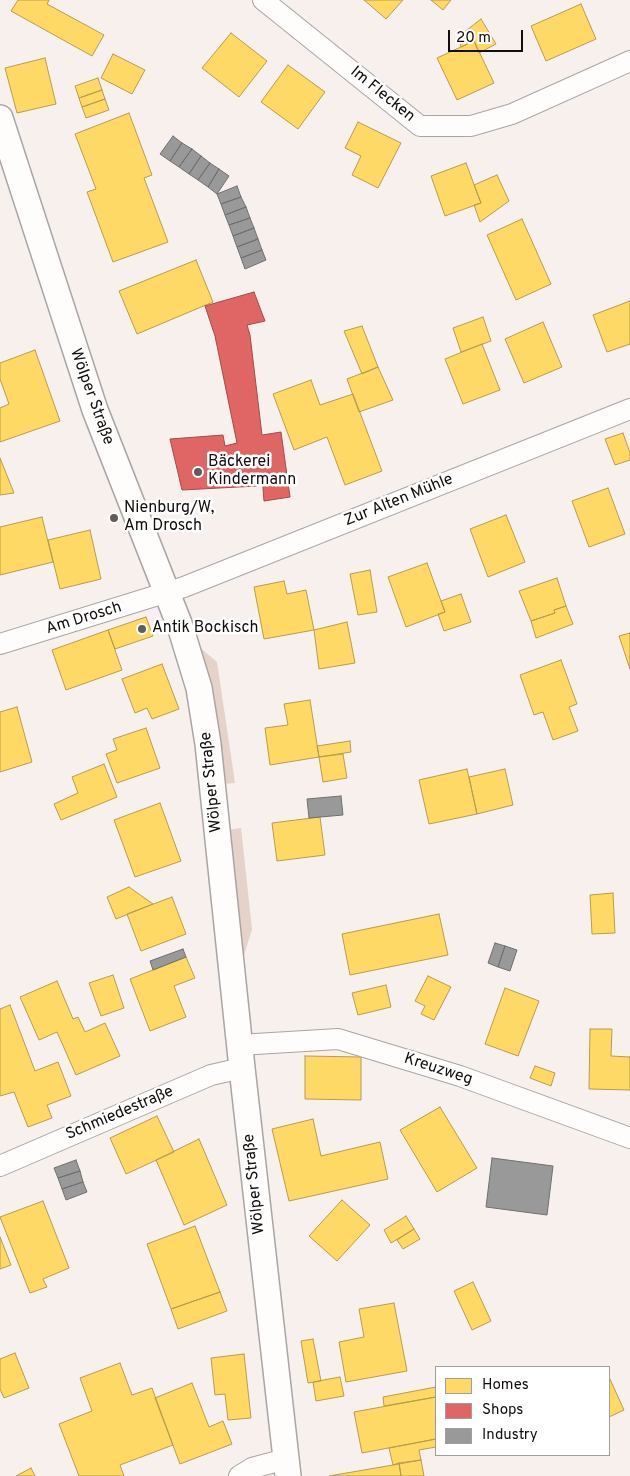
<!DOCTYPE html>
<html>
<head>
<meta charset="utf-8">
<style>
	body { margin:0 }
	#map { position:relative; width:630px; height:1476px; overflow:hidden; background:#f7f0ed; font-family:Overpass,sans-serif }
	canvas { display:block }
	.legend { position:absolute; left:435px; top:1366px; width:175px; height:90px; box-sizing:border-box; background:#fff; border:1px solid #a09f9e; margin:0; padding:6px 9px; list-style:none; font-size:15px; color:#120e0c }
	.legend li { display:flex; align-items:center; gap:10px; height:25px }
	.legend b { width:25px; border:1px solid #a09f9e }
	.scale { position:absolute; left:448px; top:30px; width:75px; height:22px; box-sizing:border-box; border:2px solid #120e0c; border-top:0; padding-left:6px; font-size:15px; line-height:18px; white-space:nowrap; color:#120e0c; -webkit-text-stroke:4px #fff; paint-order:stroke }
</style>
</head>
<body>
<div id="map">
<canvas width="630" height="1476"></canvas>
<ul class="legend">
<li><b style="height:14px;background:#ffd966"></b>Homes</li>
<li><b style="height:14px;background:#e06666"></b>Shops</li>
<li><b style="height:14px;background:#999"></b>Industry</li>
</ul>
<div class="scale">20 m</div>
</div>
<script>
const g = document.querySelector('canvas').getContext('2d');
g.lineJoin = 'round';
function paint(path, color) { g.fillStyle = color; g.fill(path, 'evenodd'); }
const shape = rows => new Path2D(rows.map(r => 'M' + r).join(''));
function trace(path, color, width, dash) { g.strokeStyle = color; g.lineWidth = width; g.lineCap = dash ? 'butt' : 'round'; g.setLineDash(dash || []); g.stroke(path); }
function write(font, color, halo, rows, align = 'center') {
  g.font = font + ' Overpass,sans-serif'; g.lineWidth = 5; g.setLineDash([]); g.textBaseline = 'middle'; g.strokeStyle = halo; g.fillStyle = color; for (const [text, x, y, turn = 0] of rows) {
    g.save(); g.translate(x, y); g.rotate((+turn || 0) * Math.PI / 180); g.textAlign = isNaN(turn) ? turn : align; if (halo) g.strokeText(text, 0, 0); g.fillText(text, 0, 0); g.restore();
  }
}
paint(shape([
	[197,645,217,662,235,783,222,784],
	[241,828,252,929,242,962,228,830]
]), '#e4d2cb');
const homes = shape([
	[18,0,49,0,47,4,104,35,92,56,11,11,18,0],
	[364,0,403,0,386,19,364,0],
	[431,0,451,0,443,10,431,0],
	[581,4,596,39,546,61,531,26,581,4],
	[481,19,496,44,479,53,474,41,461,47,458,37,481,19],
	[231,33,267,61,239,97,202,68,231,33],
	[474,41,494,83,457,100,437,58,474,41],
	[113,54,145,70,132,94,101,78,113,54],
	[45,58,56,104,17,113,5,68,45,58],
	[288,65,325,92,298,129,261,102,288,65],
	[98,78,102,90,79,98,75,86,98,78],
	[102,90,105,99,82,107,79,98,102,90],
	[105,99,109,110,86,118,82,107,105,99],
	[129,113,152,175,144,178,168,242,113,262,87,192,96,189,75,134,129,113],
	[358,122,401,143,378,188,352,175,361,156,345,148,358,122],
	[466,163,481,203,445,216,431,176,466,163],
	[497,175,509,201,480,222,474,205,481,203,474,185,497,175],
	[522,219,551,284,516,300,487,235,522,219],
	[196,260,213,302,137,334,119,291,196,260],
	[630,301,630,344,607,352,593,315,630,301],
	[483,317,491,341,461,352,453,328,483,317],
	[543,322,562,367,524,383,505,339,543,322],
	[362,326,378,367,362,374,344,331,362,326],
	[482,344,500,390,463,404,445,359,482,344],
	[35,350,60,421,0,442,0,408,9,404,0,379,0,363,35,350],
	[378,367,393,400,359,412,347,379,378,367],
	[311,380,320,405,353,394,382,471,345,485,327,437,294,450,273,394,311,380],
	[623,433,630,453,630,460,615,465,605,439,623,433],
	[0,458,14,493,0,495,0,458],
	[608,488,625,534,589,547,572,501,608,488],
	[506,515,525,562,488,577,470,529,506,515],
	[42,517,53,562,0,575,0,527,42,517],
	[90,530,101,579,60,589,48,540,90,530],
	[427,563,445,612,406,627,388,577,427,563],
	[370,570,377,612,358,615,350,574,370,570],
	[557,578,566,606,554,610,555,613,531,621,519,591,557,578],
	[284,581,287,594,306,590,314,630,264,639,254,587,284,581],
	[461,594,471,622,444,631,438,614,445,612,441,601,461,594],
	[566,606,573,624,536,638,531,621,555,613,554,610,566,606],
	[146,617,153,636,115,649,108,630,146,617],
	[347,622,355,663,319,669,314,630,347,622],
	[108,630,122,670,66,690,52,650,108,630],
	[630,633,630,669,619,636,630,633],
	[561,660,577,704,569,707,578,731,553,740,543,712,534,715,520,675,561,660],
	[162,664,179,709,152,719,147,708,135,713,122,679,162,664],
	[310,700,319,757,270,765,265,728,288,725,284,704,310,700],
	[17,707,32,762,0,772,0,712,17,707],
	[146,728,160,768,117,783,106,754,117,750,113,739,146,728],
	[350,741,351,752,319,757,317,746,350,741],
	[343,754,347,778,323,782,319,757,343,754],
	[104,764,117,797,61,820,54,804,78,793,72,777,104,764],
	[467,769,477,814,429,824,419,780,467,769],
	[505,769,513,805,477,814,469,777,505,769],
	[160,803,181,861,135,877,114,820,160,803],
	[320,817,325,855,277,861,272,823,320,817],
	[129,887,153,904,116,919,107,897,129,887],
	[613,893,615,933,592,934,590,895,613,893],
	[172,897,186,934,141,951,127,914,172,897],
	[439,914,448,955,350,975,342,934,439,914],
	[186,957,195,978,174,986,186,1017,150,1031,130,979,186,957],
	[113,975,124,1008,101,1016,89,983,113,975],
	[428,976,451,987,434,1020,421,1014,425,1006,415,1001,428,976],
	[57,981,73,1019,78,1017,85,1032,105,1023,120,1056,76,1075,57,1032,39,1040,20,997,57,981],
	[386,985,391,1007,358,1015,352,993,386,985],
	[505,988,539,1001,518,1056,485,1044,505,988],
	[10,1005,35,1071,58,1062,71,1096,47,1105,52,1118,28,1127,14,1092,0,1096,0,1009,10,1005],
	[590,1029,612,1029,611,1056,630,1057,630,1090,589,1089,590,1029],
	[305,1056,361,1057,361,1100,305,1099,305,1056],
	[535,1066,555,1073,551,1086,530,1078,535,1066],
	[440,1107,477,1168,437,1192,400,1130,440,1107],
	[157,1116,174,1152,126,1174,110,1138,157,1116],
	[313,1119,321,1156,380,1142,388,1179,289,1201,272,1129,313,1119],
	[199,1139,227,1205,184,1225,156,1160,199,1139],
	[342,1200,370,1225,337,1261,309,1236,342,1200],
	[43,1201,69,1268,43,1279,47,1287,30,1293,0,1217,43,1201],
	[406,1216,414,1229,391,1243,384,1230,406,1216],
	[195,1226,220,1292,171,1309,147,1244,195,1226],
	[414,1229,420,1239,403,1249,397,1240,414,1229],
	[0,1237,11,1265,0,1269,0,1237],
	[473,1282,491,1321,472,1330,454,1291,473,1282],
	[220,1292,227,1311,178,1329,171,1309,220,1292],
	[394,1303,407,1371,346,1382,339,1342,364,1337,359,1309,394,1303],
	[313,1339,321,1381,308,1383,301,1341,313,1339],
	[15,1353,29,1388,4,1398,0,1389,0,1359,15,1353],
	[244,1354,251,1418,228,1420,225,1394,215,1395,211,1358,244,1354],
	[120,1363,132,1395,152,1388,173,1445,120,1465,124,1476,79,1476,59,1424,92,1411,80,1378,120,1363],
	[340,1377,344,1396,316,1401,313,1382,340,1377],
	[609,1377,624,1410,609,1417,609,1377],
	[192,1383,209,1427,223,1421,232,1444,180,1464,155,1398,192,1383],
	[436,1387,436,1397,384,1406,383,1397,436,1387],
	[436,1397,436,1439,362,1453,354,1412,436,1397],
	[436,1439,436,1447,419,1450,421,1460,393,1465,389,1448,436,1439],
	[421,1460,424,1476,401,1476,399,1463,421,1460],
	[399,1463,401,1476,329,1476,393,1465,399,1463],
	[31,1468,35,1476,16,1476,31,1468]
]);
paint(homes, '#ffd966');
trace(homes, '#b89c4b', 1);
const shops = shape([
	[254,292,265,321,247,325,250,335,262,435,281,432,290,497,264,501,262,475,256,476,257,486,182,490,170,439,223,435,225,446,237,443,215,336,205,306,254,292]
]);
paint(shops, '#e06666');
trace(shops, '#a24c4b', 1);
const industry = shape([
	[173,136,182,143,170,161,160,154,173,136],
	[182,143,192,149,179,167,170,161,182,143],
	[192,149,201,156,189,174,179,167,192,149],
	[201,156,210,163,198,180,189,174,201,156],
	[210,163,219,169,208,187,198,180,210,163],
	[219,169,229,176,217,194,208,187,219,169],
	[237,186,241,197,221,204,217,194,237,186],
	[241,197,246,207,225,215,221,204,241,197],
	[246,207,250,218,229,225,225,215,246,207],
	[250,218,254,228,233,236,229,225,250,218],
	[254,228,258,239,237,247,233,236,254,228],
	[258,239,262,250,241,258,237,247,258,239],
	[262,250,266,260,245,269,241,258,262,250],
	[341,796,343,815,309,818,307,799,341,796],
	[495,943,505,946,498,967,488,963,495,943],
	[505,946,517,950,510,971,498,967,505,946],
	[183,949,186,957,153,970,150,961,183,949],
	[492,1158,553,1166,547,1215,486,1207,492,1158],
	[76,1160,80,1171,58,1178,54,1168,76,1160],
	[80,1171,83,1182,62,1189,58,1178,80,1171],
	[83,1182,87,1192,66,1200,62,1189,83,1182]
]);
paint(industry, '#999');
trace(industry, '#706f6f', 1);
const minor = shape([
	[263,0,420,126,471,126,512,114,630,61],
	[0,644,184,587,630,409],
	[239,1045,338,1039,460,1076,630,1138],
	[0,1166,211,1075,242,1068],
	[239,1476,252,1468,286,1459]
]);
const tertiary = shape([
	[0,118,95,410,180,626,199,688,208,744,242,1068,288,1476]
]);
trace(minor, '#aaa5a3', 22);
trace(tertiary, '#aaa5a3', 28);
trace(minor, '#fefdfc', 20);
trace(tertiary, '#fefdfc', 25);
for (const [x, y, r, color] of [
	[198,472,5,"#625d5b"],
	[114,518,5,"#625d5b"],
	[142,629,5,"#625d5b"]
]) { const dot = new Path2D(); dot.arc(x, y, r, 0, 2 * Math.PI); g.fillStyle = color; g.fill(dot); trace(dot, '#fff', 2); }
write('16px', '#120e0c', '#fff', [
	["Im Flecken",382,95,39],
	["Wölper Straße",91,397,70],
	["Zur Alten Mühle",399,501,-22],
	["Am Drosch",84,619,-17],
	["Wölper Straße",212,782,-96],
	["Kreuzweg",438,1070,18],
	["Schmiedestraße",120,1114,-23],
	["Wölper Straße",255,1184,-96]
]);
write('16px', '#120e0c', '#fff', [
	["Bäckerei",208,463],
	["Kindermann",208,481],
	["Nienburg/W,",124,509],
	["Am Drosch",124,527],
	["Antik Bockisch",152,629]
], 'left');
</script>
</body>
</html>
